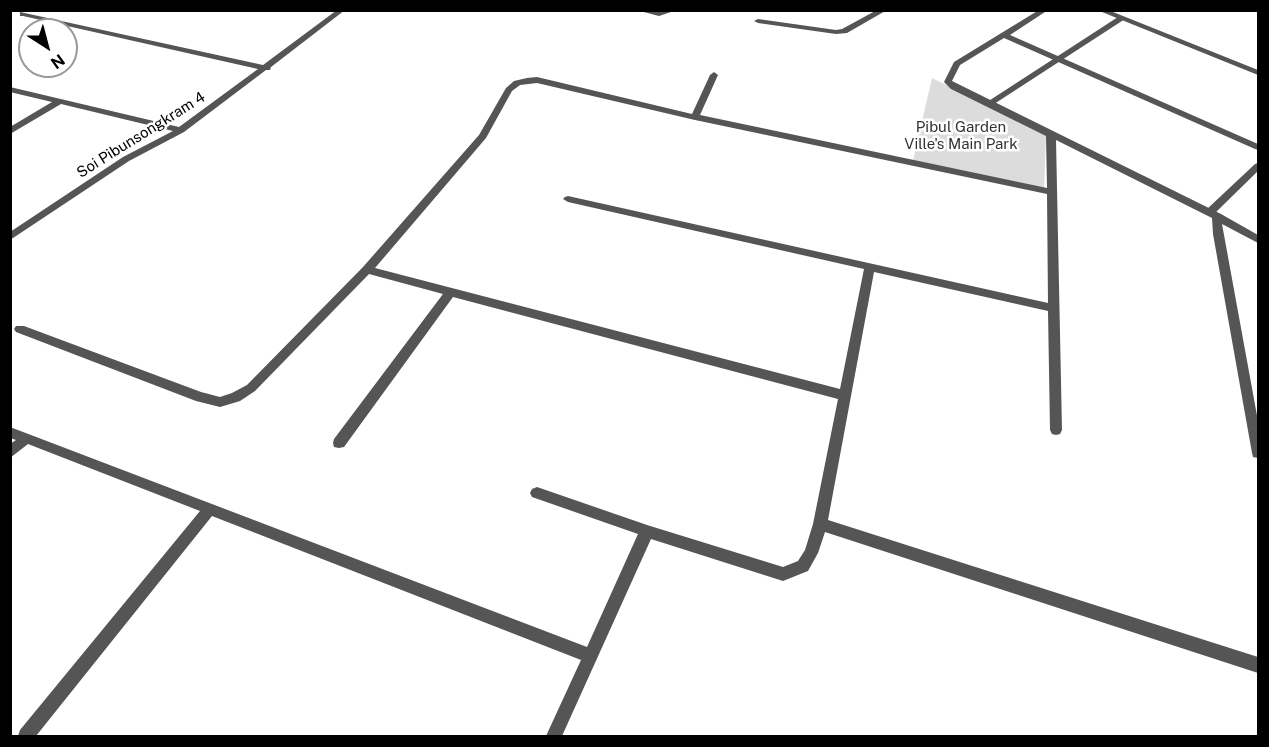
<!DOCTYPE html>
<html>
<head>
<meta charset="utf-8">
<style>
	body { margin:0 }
	#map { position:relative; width:1269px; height:747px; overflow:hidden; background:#fff; font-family:"Public Sans",sans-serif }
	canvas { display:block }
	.frame { position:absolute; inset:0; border:12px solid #000; pointer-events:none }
	.north { position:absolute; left:18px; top:18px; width:60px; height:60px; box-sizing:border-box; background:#fff; border:2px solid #999; border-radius:50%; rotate:144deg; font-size:16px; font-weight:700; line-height:24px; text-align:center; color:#000 }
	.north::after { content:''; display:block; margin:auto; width:21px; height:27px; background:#000; clip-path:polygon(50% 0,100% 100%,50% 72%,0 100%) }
</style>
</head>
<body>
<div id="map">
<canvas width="1269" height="747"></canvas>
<div class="frame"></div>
<div class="north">N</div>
</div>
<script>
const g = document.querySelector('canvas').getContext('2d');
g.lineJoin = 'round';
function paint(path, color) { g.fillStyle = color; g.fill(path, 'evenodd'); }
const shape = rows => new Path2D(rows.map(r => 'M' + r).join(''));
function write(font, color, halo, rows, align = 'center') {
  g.font = font + ' "Public Sans",sans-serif'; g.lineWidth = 5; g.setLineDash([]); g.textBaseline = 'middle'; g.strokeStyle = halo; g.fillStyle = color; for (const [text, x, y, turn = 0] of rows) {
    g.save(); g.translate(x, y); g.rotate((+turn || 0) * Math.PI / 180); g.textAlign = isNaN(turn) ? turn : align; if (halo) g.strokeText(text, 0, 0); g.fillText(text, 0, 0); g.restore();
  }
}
paint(shape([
	[932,78,1046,134,1044,191,912,165]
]), '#dcdcdc');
paint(shape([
	[1118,17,1125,19,991,106,984,104,1118,17],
	[1258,163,1258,171,1214,214,1206,214,1206,210,1255,164,1258,163]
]), '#555');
paint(shape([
	[337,10,345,10,271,67,270,70,266,70,184,132,129,161,10,240,10,232,123,157,173,131,61,104,10,134,10,127,52,102,10,92,10,87,179,127,258,69,23,16,20,16,20,12,263,65,337,10],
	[636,10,659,12,677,10,659,16,636,10],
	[877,10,887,10,847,33,836,34,758,23,754,21,758,19,836,30,842,29,877,10],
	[1039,10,1048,10,1010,35,1258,144,1258,150,1255,149,1004,38,960,65,952,81,1221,214,1258,235,1258,243,1222,224,1258,421,1258,458,1253,457,1252,453,1213,234,1212,218,1056,140,1062,430,1060,434,1056,435,1052,434,1050,430,1048,311,874,272,828,520,1258,657,1258,673,825,532,818,553,808,571,783,581,651,539,562,736,546,736,581,660,212,516,36,736,18,736,20,730,200,511,28,444,10,458,10,444,16,440,10,438,10,427,587,647,638,534,532,497,530,493,532,489,537,487,647,525,783,567,798,561,805,550,813,524,838,399,453,297,344,447,339,448,334,447,333,443,334,439,443,294,369,274,255,391,240,401,220,407,196,401,16,332,14,329,16,326,24,326,201,392,220,397,232,393,247,385,363,267,479,135,506,88,514,81,527,78,537,77,692,114,710,75,714,72,718,75,700,115,1047,188,1046,136,951,89,944,82,954,62,1039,10],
	[537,83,695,120,1047,194,1048,303,568,196,565,197,563,199,568,202,864,269,840,389,375,268,486,138,512,91,520,85,537,83],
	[1097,10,1108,10,1258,70,1258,75,1097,10]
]), '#555');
write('15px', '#333', '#fff', [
	["Pibul Garden",961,127],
	["Ville's Main Park",961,144]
]);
write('15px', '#000', '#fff', [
	["Soi Pibunsongkram 4",141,135,-32]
]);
</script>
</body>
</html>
